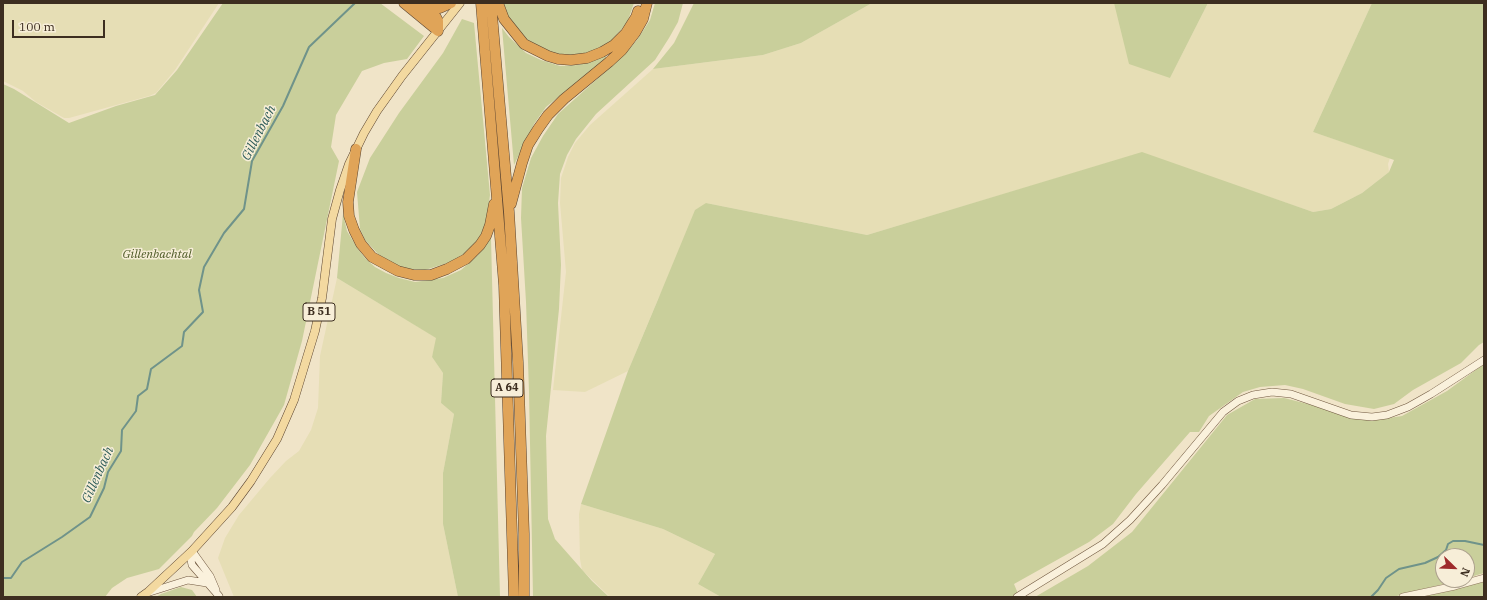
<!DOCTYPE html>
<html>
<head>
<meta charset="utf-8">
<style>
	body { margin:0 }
	#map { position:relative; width:1487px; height:600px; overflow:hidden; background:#f0e4c8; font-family:"IBM Plex Serif",serif }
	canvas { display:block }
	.frame { position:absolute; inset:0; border:4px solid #3d2e20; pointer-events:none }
	.north { position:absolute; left:1435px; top:548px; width:40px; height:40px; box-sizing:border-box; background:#f7eed8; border:1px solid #ada18e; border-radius:50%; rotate:113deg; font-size:11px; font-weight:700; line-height:16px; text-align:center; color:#3d2e20 }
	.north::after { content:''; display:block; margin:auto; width:14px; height:18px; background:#9e2a2b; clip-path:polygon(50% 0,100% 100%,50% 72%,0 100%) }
	.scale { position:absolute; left:12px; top:20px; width:93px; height:18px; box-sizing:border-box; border:2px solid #3d2e20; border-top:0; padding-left:5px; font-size:12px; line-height:14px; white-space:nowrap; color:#3d2e20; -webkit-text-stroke:3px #f7eed8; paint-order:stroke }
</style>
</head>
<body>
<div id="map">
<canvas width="1487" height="600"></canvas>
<div class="frame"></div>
<div class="north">N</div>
<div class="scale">100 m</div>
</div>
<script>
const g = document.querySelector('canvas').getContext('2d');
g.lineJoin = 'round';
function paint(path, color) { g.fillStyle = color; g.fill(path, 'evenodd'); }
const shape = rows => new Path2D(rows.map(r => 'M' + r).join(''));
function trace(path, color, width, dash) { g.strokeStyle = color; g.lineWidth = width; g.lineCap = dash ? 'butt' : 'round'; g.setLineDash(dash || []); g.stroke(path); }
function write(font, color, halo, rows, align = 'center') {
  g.font = font + ' "IBM Plex Serif",serif'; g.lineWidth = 3; g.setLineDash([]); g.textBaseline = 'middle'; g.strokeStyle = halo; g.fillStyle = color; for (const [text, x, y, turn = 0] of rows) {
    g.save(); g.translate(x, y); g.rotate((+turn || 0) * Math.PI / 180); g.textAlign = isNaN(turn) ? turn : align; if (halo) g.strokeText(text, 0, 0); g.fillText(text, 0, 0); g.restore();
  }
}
paint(shape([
	[3,3,219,3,175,70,156,93,149,96,69,118,64,118,36,102,23,91,3,81],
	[872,3,1114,3,1170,78,1208,3,1372,3,1313,132,1390,158,1388,164,1389,172,1362,193,1331,209,1313,212,1141,153,867,235,706,203,658,299,628,371,585,392,553,390,566,272,560,203,561,178,568,157,575,143,590,125,653,69,763,55,801,43],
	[337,278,437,338,432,357,443,373,441,403,454,414,443,473,443,524,458,597,234,597,218,558,225,538,239,515,270,478,286,461,299,451,311,430,318,408,320,356],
	[581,504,663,529,715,554,698,584,721,597,610,597,582,570,580,559,579,514]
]), '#e6deb5');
paint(shape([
	[223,3,380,3,424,36,407,59,384,63,362,71,336,115,331,147,339,161,302,341,284,405,250,465,217,508,194,532,192,536,159,569,127,578,112,588,105,597,3,597,3,84,14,89,69,123,116,106,155,95,177,70],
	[502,3,634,3,627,23,611,41,590,53,566,56,542,51,515,32],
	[655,3,683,3,678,22,669,38,655,60,596,114,576,139,567,155,560,174,558,203,561,265,559,309,546,436,548,519,555,539,592,581,609,597,533,597,529,392,526,302,521,218,522,188,531,158,543,136,558,114,624,55,637,40,650,20],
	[694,3,872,3,801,43,763,55,653,69,674,43],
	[1114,3,1208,3,1170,78,1129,64],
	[1372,3,1484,3,1484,342,1479,345,1461,363,1413,390,1394,404,1374,409,1345,404,1303,389,1285,385,1260,387,1243,392,1209,416,1199,432,1190,432,1136,494,1113,524,1089,542,1014,584,1019,596,1017,597,721,597,698,584,715,554,663,529,581,504,628,371,659,297,695,210,706,203,867,235,1142,152,1313,212,1331,209,1362,193,1389,172,1394,160,1313,132],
	[462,19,474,23,490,195,486,225,477,241,466,252,454,261,425,270,407,269,391,263,378,254,365,240,360,229,357,192,370,158,399,113,443,53],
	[502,28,509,37,526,53,541,60,560,66,578,65,593,61,605,56,607,58,546,107,534,124,514,165],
	[343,214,347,231,358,249,365,258,375,267,386,273,399,278,415,282,443,278,461,270,478,255,491,238,500,597,458,597,443,524,443,473,454,414,441,403,443,373,432,357,436,338,337,278],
	[1484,364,1484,573,1467,578,1467,556,1443,556,1443,580,1459,580,1393,597,1035,597,1088,566,1132,532,1227,415,1255,399,1284,398,1320,407,1351,418,1376,420,1402,416,1447,391],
	[1484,580,1484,597,1421,597,1467,586],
	[181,587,192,590,197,597,156,597,161,594]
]), '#c9cf9b');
trace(shape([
	[3,578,11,578,22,562,62,537,90,517,104,488,108,472,121,451,122,430,136,411,138,396,147,389,151,369,182,346,184,332,203,312,199,290,204,267,224,233,244,209,252,161,283,106,309,47,355,3],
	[1371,597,1378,590,1386,578,1399,569,1425,563,1438,557,1446,550,1448,544,1453,541,1465,541,1484,545]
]), '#6f938a', 2);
const tertiary = shape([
	[1403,597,1455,586,1484,578]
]);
const secondary = shape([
	[192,551,191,560,192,565,219,596],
	[192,551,210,576,216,590],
	[150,592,188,580,207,583],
	[1017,597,1103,544,1130,520,1162,485,1223,412,1238,401,1253,395,1272,392,1291,394,1351,415,1372,417,1387,415,1408,407,1431,394,1484,360]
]);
const primary = shape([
	[141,597,148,592,192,551,232,507,251,481,277,439,294,400,315,331,322,298,332,219,340,190,349,164,364,133,377,111,402,76,460,3]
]);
const motorway = shape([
	[404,3,438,31],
	[418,3,436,17,438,21,438,31],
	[481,3,504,285,514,597],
	[491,3,509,212,518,362,524,534,524,597],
	[498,3,504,19,524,44,548,56,558,59,571,60,587,58,602,52,614,45,626,33,636,17,638,11],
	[425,8,440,8,451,3],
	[356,149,348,202,349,216,354,230,361,244,372,257,398,271,414,275,431,275,447,269,466,259,480,245,486,236,490,225,494,204],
	[511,204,522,163,528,145,538,129,548,115,564,99,609,62,622,50,635,33,643,19,647,3]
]);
trace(tertiary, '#8d765c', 8);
trace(secondary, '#6f573f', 8);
trace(primary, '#5b4430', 9);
trace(motorway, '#5b4430', 11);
trace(tertiary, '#faf1dc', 7);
trace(secondary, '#faf1dc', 7);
trace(primary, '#f3d9a0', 8);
trace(motorway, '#e0a458', 10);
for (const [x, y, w] of [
	[319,312,32],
	[507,388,32]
]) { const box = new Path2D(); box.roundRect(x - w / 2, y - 9, w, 18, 3); g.fillStyle = '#f7eed8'; g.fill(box); trace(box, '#3d2e20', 1); }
write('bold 11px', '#3d2e20', null, [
	["B 51",319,312],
	["A 64",507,388]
]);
write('italic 12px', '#4d5a26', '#f7eed8', [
	["Gillenbachtal",157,255]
]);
write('italic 13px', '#2f5d5a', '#f7eed8', [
	["Gillenbach",259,133,-63],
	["Gillenbach",98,475,-66]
]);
</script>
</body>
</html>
